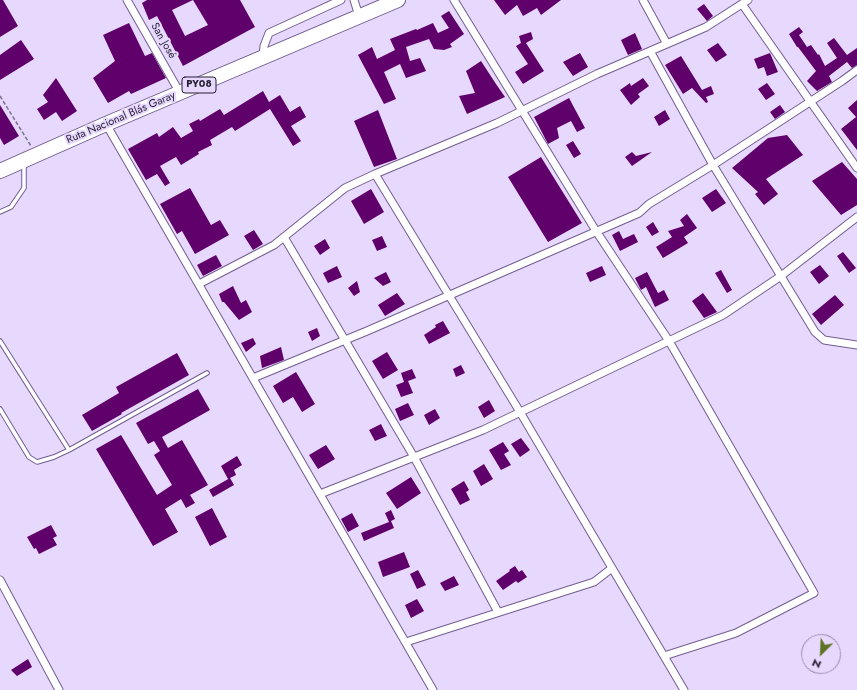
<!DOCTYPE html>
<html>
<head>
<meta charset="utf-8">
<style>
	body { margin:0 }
	#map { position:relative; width:857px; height:690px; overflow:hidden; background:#e6d9fd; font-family:Jost,sans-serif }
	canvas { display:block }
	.north { position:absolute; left:801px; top:634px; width:40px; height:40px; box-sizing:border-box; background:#e6d9fd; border:1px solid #998dac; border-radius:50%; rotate:204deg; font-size:11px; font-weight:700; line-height:16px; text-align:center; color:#251c32 }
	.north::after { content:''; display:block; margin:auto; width:14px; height:18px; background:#5e7323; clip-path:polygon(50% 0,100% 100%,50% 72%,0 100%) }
</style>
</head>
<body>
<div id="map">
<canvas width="857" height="690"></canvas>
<div class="north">N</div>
</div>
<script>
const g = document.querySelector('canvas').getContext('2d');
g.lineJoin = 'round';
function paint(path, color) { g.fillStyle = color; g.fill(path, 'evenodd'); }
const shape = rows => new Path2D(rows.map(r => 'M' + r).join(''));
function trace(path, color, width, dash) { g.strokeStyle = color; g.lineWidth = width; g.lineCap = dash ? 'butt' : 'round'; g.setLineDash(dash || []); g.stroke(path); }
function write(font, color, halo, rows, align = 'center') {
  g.font = font + ' Jost,sans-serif'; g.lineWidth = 4; g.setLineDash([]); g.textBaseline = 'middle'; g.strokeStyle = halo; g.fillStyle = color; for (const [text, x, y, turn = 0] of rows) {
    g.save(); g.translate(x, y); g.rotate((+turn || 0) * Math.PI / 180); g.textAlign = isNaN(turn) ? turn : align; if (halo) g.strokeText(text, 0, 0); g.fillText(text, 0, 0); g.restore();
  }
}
paint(shape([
	[0,0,3,0,18,26,0,37],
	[147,0,193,0,172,10,185,36,208,25,193,0,240,0,255,27,183,66,157,16,149,20,142,3],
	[494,0,561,0,541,15,537,8,523,16,517,5,505,15],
	[704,4,713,16,707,21,697,9],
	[449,11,464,34,450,44,452,47,444,50,434,49,429,39,406,47,410,61,420,58,426,71,406,78,400,64,384,72,396,99,384,104,358,55,372,47,377,59,395,50,390,39,416,29,417,30,433,23,438,33,449,28,441,16],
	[129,23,145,56,152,53,166,78,131,94,129,91,108,103,93,78,115,61,103,35],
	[799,27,803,32,799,35,807,47,811,45,818,55,819,54,825,66,837,58,827,43,834,38,847,55,857,48,857,65,852,68,847,62,829,76,832,82,817,91,807,81,816,71,798,47,797,47,789,34],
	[531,32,533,39,526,43,544,71,523,84,515,72,528,64,516,46,521,43,519,36],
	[635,33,642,49,628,55,621,40],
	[21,40,34,59,0,80,0,55],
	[718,43,727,55,716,62,707,50],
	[580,53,588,67,573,76,563,62],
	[770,53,778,72,767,76,764,67,758,69,754,59],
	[681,56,702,90,711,86,714,94,706,97,708,102,706,103,692,88,683,94,665,65],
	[481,61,496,84,505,97,467,114,459,96,475,93,466,71],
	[56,78,77,111,62,121,56,112,44,120,37,109,48,102,43,95],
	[643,78,649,86,638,94,640,97,631,105,620,90,630,83,631,86],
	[767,83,775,94,766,100,758,89],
	[263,91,269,102,280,95,290,112,300,106,306,117,291,126,301,141,293,146,270,109,235,131,232,127,210,140,212,145,198,152,199,154,181,165,176,157,160,166,170,183,165,186,157,174,146,180,128,149,157,133,159,137,173,127,181,138,193,131,189,124,199,119,200,121,220,109,224,115],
	[569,98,585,128,577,132,571,121,557,128,559,138,548,144,534,117],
	[857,100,857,150,841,129,856,117,848,108],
	[0,105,19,136,4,145,0,138],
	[780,105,785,112,775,119,770,112],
	[378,110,397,159,374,167,354,121],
	[665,110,670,119,659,126,654,117],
	[787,135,803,155,766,179,778,194,764,205,755,194,758,192,732,168,768,138],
	[573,141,581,154,574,158,566,145],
	[632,152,636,156,652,152,632,166,625,157],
	[541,157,582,223,548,242,508,177],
	[842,162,857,179,857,205,841,215,812,181],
	[190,188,211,225,220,220,229,235,195,254,182,231,177,234,160,204],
	[371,189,384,212,364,224,351,201],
	[716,189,726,203,712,212,702,198],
	[687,214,697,228,684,237,688,243,663,258,656,247,672,237,668,231,684,226,680,220],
	[653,222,659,232,652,236,646,227],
	[254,230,263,244,253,250,244,236],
	[619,231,623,239,634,234,638,242,620,251,612,235],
	[382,236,387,247,377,251,372,240],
	[325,239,330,248,320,255,314,246],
	[843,252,856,268,849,273,837,256],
	[216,255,222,266,203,276,197,265],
	[820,265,829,276,819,284,810,272],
	[337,266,342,277,328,283,323,273],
	[602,266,606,275,590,282,586,273],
	[721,270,732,290,727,293,715,273],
	[386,272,391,282,383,286,374,278],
	[647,272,658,293,664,290,669,300,655,307,646,287,641,290,635,278],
	[357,281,360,292,354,296,348,288],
	[233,286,241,303,246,300,252,312,239,320,224,302,222,302,219,294],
	[397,293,405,304,385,316,378,305],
	[703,293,717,312,704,318,692,301],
	[835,295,844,305,821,325,812,314],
	[443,321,450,333,429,344,424,335,436,327,435,325],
	[317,328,320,336,312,341,308,332],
	[253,338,256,344,246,352,241,343],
	[281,347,284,360,262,368,260,356],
	[387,352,398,370,383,379,372,361],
	[177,353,189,375,121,413,122,414,92,431,82,415,119,393,116,387],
	[461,365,465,373,456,377,453,369],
	[412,369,416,378,408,381,413,393,401,397,396,385,404,382,401,373],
	[296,372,315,404,302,412,293,397,283,403,273,386],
	[198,389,210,410,162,437,168,448,182,440,208,485,190,495,195,503,186,508,181,499,165,509,178,532,153,546,96,449,121,435,157,495,172,485,154,455,160,451,154,441,148,444,136,423],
	[489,400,495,411,484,418,478,407],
	[408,403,414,415,400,421,395,409],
	[435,409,440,418,429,425,424,415],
	[381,424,387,436,375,441,369,430],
	[521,438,530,450,520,457,511,444],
	[503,442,509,451,504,454,511,465,501,470,489,450],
	[326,445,335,459,318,469,309,455],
	[237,456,242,465,234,470,236,475,228,479,221,466],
	[484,464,493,479,481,486,473,471],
	[411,477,421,493,397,509,386,493],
	[230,478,234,485,213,497,209,490],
	[464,481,469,490,466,492,470,500,460,505,451,489],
	[212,508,227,537,210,546,195,517],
	[391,510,395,519,391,521,394,528,364,541,361,533,389,522,385,513],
	[352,513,359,526,348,532,341,519],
	[51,525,57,536,53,538,57,545,39,554,36,548,34,549,27,537],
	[404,552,410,567,383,577,378,562],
	[515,566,519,572,522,570,527,577,518,583,516,581,503,590,496,581,510,571,509,570],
	[418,570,426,585,417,589,410,574],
	[454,576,459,585,445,591,440,583],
	[417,599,424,611,411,618,405,605],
	[28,659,32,667,17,676,11,670]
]), '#60006b');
const lane = shape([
	[0,212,11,207,24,188,24,164],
	[0,341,69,450],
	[0,409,29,457,37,462,54,457,69,450,207,373]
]);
const street = shape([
	[127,0,180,93],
	[354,0,359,16],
	[454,0,596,231,669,341,814,593,736,633,664,656],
	[643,0,667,44],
	[742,4,857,168],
	[650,51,713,165,815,332,824,340,857,345],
	[263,57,264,46,269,33,341,0],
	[106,124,433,690],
	[375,174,520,412,612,568,594,582,406,642],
	[284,237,414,457,498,612],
	[199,284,274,245,345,188,375,174,497,123,597,74,706,27,748,0],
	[253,378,367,331,639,213,649,204,713,165,842,81,857,70],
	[320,494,483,430,723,315,781,276,857,217],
	[612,568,684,690],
	[0,580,59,690]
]);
const highway = shape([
	[0,171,106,124,398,0]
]);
trace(lane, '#735d91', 5.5);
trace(street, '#735d91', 9);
trace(highway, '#735d91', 16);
trace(shape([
	[0,96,31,146]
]), '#7c728e', 1.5, [4, 2]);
trace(lane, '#fff', 3.5);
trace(street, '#fff', 7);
trace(highway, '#fff', 14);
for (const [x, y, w] of [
	[199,85,34]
]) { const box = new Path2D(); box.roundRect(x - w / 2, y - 8, w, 16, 3); g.fillStyle = '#e6d9fd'; g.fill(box); trace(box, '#251c32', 1); }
write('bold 10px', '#251c32', null, [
	["PY08",199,85]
]);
write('11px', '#251c32', '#e6d9fd', [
	["San José",163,41,60],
	["Ruta Nacional Blás Garay",121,118,-23]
]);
</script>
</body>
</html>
